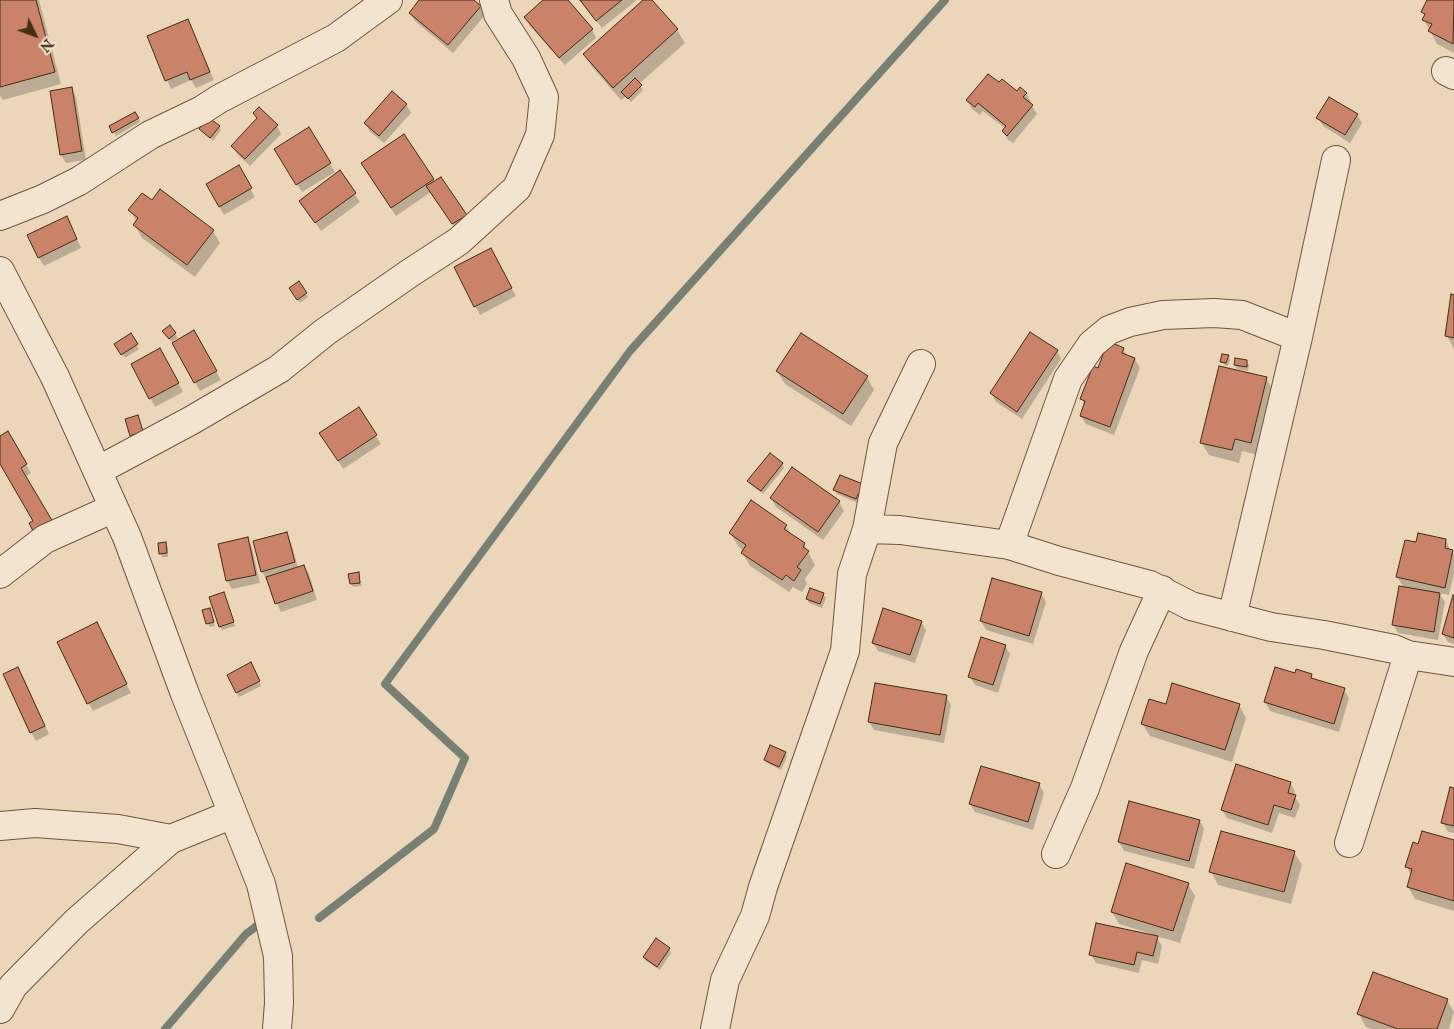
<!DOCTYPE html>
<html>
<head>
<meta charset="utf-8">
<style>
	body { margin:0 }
	#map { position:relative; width:1454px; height:1029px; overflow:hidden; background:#ecd6b9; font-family:"IM FELL English",serif }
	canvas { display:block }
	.north { position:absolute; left:10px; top:10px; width:50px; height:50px; -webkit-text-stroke:4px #f3e4d2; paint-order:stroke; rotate:132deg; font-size:14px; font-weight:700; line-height:20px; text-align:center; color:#432d13 }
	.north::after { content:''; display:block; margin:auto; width:18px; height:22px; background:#432d13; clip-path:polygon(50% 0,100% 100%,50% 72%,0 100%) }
</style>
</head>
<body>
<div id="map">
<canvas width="1454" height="1029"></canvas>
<div class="north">N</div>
</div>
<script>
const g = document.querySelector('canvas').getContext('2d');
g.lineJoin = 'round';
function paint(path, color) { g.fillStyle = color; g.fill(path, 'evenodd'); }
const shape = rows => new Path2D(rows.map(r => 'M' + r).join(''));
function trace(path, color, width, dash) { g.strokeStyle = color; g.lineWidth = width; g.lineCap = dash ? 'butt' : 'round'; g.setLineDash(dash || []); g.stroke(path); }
paint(shape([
	[0,0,39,0,61,84,3,100,0,96],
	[421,0,472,0,480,7,485,15,453,53,415,21,410,13],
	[545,0,567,0,592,29,596,38,565,65,530,26,525,17],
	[579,0,637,0,602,28],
	[645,0,650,0,677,30,685,43,639,84,643,90,631,102,626,96,621,100,592,67,584,55],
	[1429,0,1454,0,1454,53,1437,44,1424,20,1425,17,1423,12],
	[187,20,214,80,196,88,191,80,171,89,148,37],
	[999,84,1017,93,1026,93,1031,102,1030,103,1037,114,1013,143,1008,140,1003,132,1006,129,983,111,980,115,972,109,967,100],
	[72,89,76,97,86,160,66,163,61,155],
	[406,104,411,113,384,143,370,132,366,124],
	[135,113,140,122,116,136,111,127],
	[254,114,277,126,281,134,250,166,237,154,232,146,258,120],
	[1357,115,1362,123,1350,143,1323,126,1318,118],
	[219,127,221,130,213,141,200,129],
	[403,136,435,182,468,219,455,227,431,192,396,216,367,172],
	[276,149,330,164,335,172,302,192],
	[238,167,255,197,224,215,207,185],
	[340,172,360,202,321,231,306,209],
	[130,210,213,231,220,243,195,277,142,238,135,225,137,222],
	[71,226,81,248,44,266,39,258],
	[495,258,516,296,480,315,455,268],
	[299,283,308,297,300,303,293,292],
	[1454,296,1454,349,1447,336],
	[169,326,178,338,172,342,166,335],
	[194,331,221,380,200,391,173,343],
	[130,335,139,349,125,358,116,345],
	[1123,349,1128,357,1135,359,1140,368,1114,435,1086,424,1081,416,1085,405,1082,399,1099,369],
	[160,350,183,392,155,407,132,364],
	[1057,351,1061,359,1022,419,996,402,991,393],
	[1228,357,1230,360,1228,366,1224,365,1221,361],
	[1247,362,1249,365,1248,371,1237,369,1235,365],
	[777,371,867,377,874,390,851,426,785,384],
	[1266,378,1273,391,1258,455,1242,451,1239,463,1209,455,1201,442],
	[358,409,381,444,343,469,326,441],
	[7,433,31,473,25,477,35,521,0,461,0,435,1,437],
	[782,464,784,468,763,494,751,485,749,481],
	[792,469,839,502,844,511,823,540,776,507,771,498],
	[862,485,858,503,837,494,835,490],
	[786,526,791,535,804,544,815,565,805,579,807,584,802,592,793,587,789,592,750,566,743,553,744,551,738,546,730,533],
	[286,533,291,542,298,568,304,566,309,574,317,600,281,612,262,571],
	[247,539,252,547,260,583,232,589,227,581],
	[1446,540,1450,550,1454,554,1454,573,1449,595,1439,593,1445,602,1438,640,1398,633,1393,624,1404,588,1397,577,1417,543],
	[165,544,168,547,168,557,162,557,160,553],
	[358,574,362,586,353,587,351,583],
	[224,593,235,626,222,630,220,626],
	[1041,593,1046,602,1033,644,986,630,981,621],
	[823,594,826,598,822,608,809,603,807,599],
	[1454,597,1454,644,1448,642,1443,634],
	[209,609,215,626,210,627,208,624],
	[921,622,926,630,915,663,878,651,873,643],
	[101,632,131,693,93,711,88,703],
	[1005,646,1010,654,998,693,975,685,970,677],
	[253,668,261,686,239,697,228,675],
	[1295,674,1311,675,1314,680,1344,690,1349,698,1339,732,1270,711,1265,702],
	[23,677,49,734,36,741,31,732],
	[946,696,951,705,944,743,874,730,869,722],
	[1239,705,1246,718,1232,762,1150,736,1142,723,1166,706],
	[785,753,787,757,781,770,767,763,765,759],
	[1290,783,1295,791,1294,796,1300,805,1295,818,1279,813,1272,833,1227,818,1222,810],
	[1039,784,1044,793,1033,830,975,812,970,804],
	[1454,789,1454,833,1448,832,1443,823],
	[1200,821,1204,829,1194,869,1124,851,1119,842],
	[1454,842,1454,911,1415,899,1408,887,1411,875,1407,867,1419,845],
	[1294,852,1302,865,1291,904,1218,885,1211,872],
	[1188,884,1195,896,1180,943,1156,936,1162,946,1158,964,1142,960,1139,973,1096,963,1091,955,1151,936,1152,934,1119,924,1112,912],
	[656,940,669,949,671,953,660,970,646,961,644,957],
	[1447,1000,1454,1012,1449,1029,1372,1029,1366,1027,1359,1014]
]), '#0003');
trace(shape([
	[319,918,434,829,465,758,385,684,630,351,945,0],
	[165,1029,246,934,258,925]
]), '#788076', 8);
const building = shape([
	[0,0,36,0,55,72,0,87,0,0],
	[419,0,474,0,481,6,448,45,409,13,419,0],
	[543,0,568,0,593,29,559,58,524,17,543,0],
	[580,0,622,0,596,21,580,0],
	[643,0,652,0,678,29,613,88,583,54,643,0],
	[1427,0,1454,0,1453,44,1428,31,1432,24,1422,20,1425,14,1421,12,1427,0],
	[188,19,210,72,190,80,187,72,165,81,147,36,188,19],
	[988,74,999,82,1002,79,1017,91,1020,87,1027,93,1023,97,1033,105,1007,136,1002,131,1006,126,978,103,975,107,966,100,988,74],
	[635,78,642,85,628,99,621,92,635,78],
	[72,87,82,151,60,155,50,91,72,87],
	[392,91,407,104,379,136,364,123,392,91],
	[1329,97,1358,114,1345,135,1316,118,1329,97],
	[259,107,278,125,245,159,231,146,257,118,253,113,259,107],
	[135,112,139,118,112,133,109,126,135,112],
	[208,117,220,126,210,138,199,129,208,117],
	[309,127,331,163,296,185,274,149,309,127],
	[404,134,434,179,391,208,361,163,404,134],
	[239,165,252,188,219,207,206,184,239,165],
	[340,170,356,193,315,223,299,201,340,170],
	[441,177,467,215,452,224,426,186,441,177],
	[160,189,214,230,187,265,133,225,138,218,128,210,142,193,152,200,160,189],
	[67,216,77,239,38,258,27,235,67,216],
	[491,248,512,288,474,307,454,267,491,248],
	[299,281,307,293,297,300,289,288,299,281],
	[1451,294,1454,295,1454,338,1445,336,1451,294],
	[170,325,176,333,169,339,162,331,170,325],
	[194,330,217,371,194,383,172,343,194,330],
	[1030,332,1058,350,1017,412,990,393,1030,332],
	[131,333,138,344,121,355,114,344,131,333],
	[801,333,868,376,843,414,776,371,801,333],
	[1108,341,1124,348,1122,353,1135,358,1110,427,1080,416,1085,401,1080,399,1093,366,1098,368,1108,341],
	[160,348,179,383,149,399,131,364,160,348],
	[1222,354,1229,355,1226,363,1220,362,1222,354],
	[1235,358,1247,360,1247,367,1234,365,1235,358],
	[1219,366,1267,377,1251,443,1235,439,1232,450,1200,443,1219,366],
	[359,407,377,435,338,461,319,433,359,407],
	[138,415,143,431,130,436,125,419,138,415],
	[8,431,27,464,21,468,53,522,34,533,29,523,33,521,0,464,0,436,8,431],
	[770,453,783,463,761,491,747,481,770,453],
	[792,467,840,501,818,532,770,498,792,467],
	[840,475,863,484,856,499,833,490,840,475],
	[751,500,787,525,784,529,805,543,803,547,809,551,797,567,801,570,794,581,786,575,782,580,741,553,746,545,729,533,751,500],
	[287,532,295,562,261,572,253,541,287,532],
	[1418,533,1446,539,1445,548,1453,550,1445,588,1396,577,1405,540,1416,542,1418,533],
	[248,537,256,575,226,581,218,544,248,537],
	[166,542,167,553,159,554,158,543,166,542],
	[304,565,313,591,275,604,266,577,304,565],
	[359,572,360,583,350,584,348,574,359,572],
	[992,578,1042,592,1029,636,980,621,992,578],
	[1399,586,1440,593,1434,632,1392,625,1399,586],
	[810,588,824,593,820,604,806,599,810,588],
	[224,592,234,622,219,627,209,597,224,592],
	[1453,595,1454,596,1454,638,1442,634,1453,595],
	[210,608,214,622,206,624,202,610,210,608],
	[883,608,922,621,910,655,872,643,883,608],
	[97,622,127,684,87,704,57,642,97,622],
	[981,637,1006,645,993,685,968,677,981,637],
	[251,662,260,681,236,693,227,675,251,662],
	[18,667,45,726,30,733,3,674,18,667],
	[1275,667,1295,673,1296,669,1312,674,1311,678,1345,688,1334,724,1264,702,1275,667],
	[875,683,947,695,940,735,868,722,875,683],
	[1172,683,1240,704,1225,750,1141,724,1149,699,1166,704,1172,683],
	[770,745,786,752,779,767,764,760,770,745],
	[1236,764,1291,782,1288,793,1296,795,1291,810,1274,805,1268,825,1221,810,1236,764],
	[981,766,1040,783,1028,822,969,804,981,766],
	[1450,787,1454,788,1454,826,1441,823,1450,787],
	[1129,801,1200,820,1189,861,1118,842,1129,801],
	[1221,831,1295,851,1284,892,1209,872,1221,831],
	[1422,831,1454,840,1454,901,1407,887,1412,869,1405,867,1413,842,1418,844,1422,831],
	[1126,863,1189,883,1173,931,1111,912,1126,863],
	[1096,923,1158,936,1153,956,1137,952,1134,965,1089,955,1096,923],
	[656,938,670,948,657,967,643,957,656,938],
	[1373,972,1448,999,1437,1029,1398,1029,1357,1014,1373,972]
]);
paint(building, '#ca8369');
trace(building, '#432d13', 1);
const minor = shape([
	[1446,71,1454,75],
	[0,216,43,199,79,181,150,135,202,110,219,99,336,38,388,0],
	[0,271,55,377,127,537,185,694,261,884,278,956,279,1003,277,1029],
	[97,471,192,420,279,369,325,332,410,273,459,241,517,188,540,135,544,97,526,58,498,14,494,0],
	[867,529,883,443,921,364],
	[1009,545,1068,379,1092,344,1109,330,1130,322,1163,315,1214,313,1242,315,1298,337],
	[0,574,45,539,114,508],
	[1232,617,1298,337,1336,160],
	[0,826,35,823,118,829,171,839],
	[1349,843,1408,655],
	[1056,854,1085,788,1134,651,1162,590],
	[0,1009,13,986,77,921,171,839,233,814],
	[715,1029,725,980,755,916,763,887,845,651,852,574,867,529,900,530,1009,545,1059,561,1150,585,1191,606,1271,627,1324,635,1394,649,1408,655,1454,662]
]);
trace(minor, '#6d573c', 30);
trace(minor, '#f3e4d2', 28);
</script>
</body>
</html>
